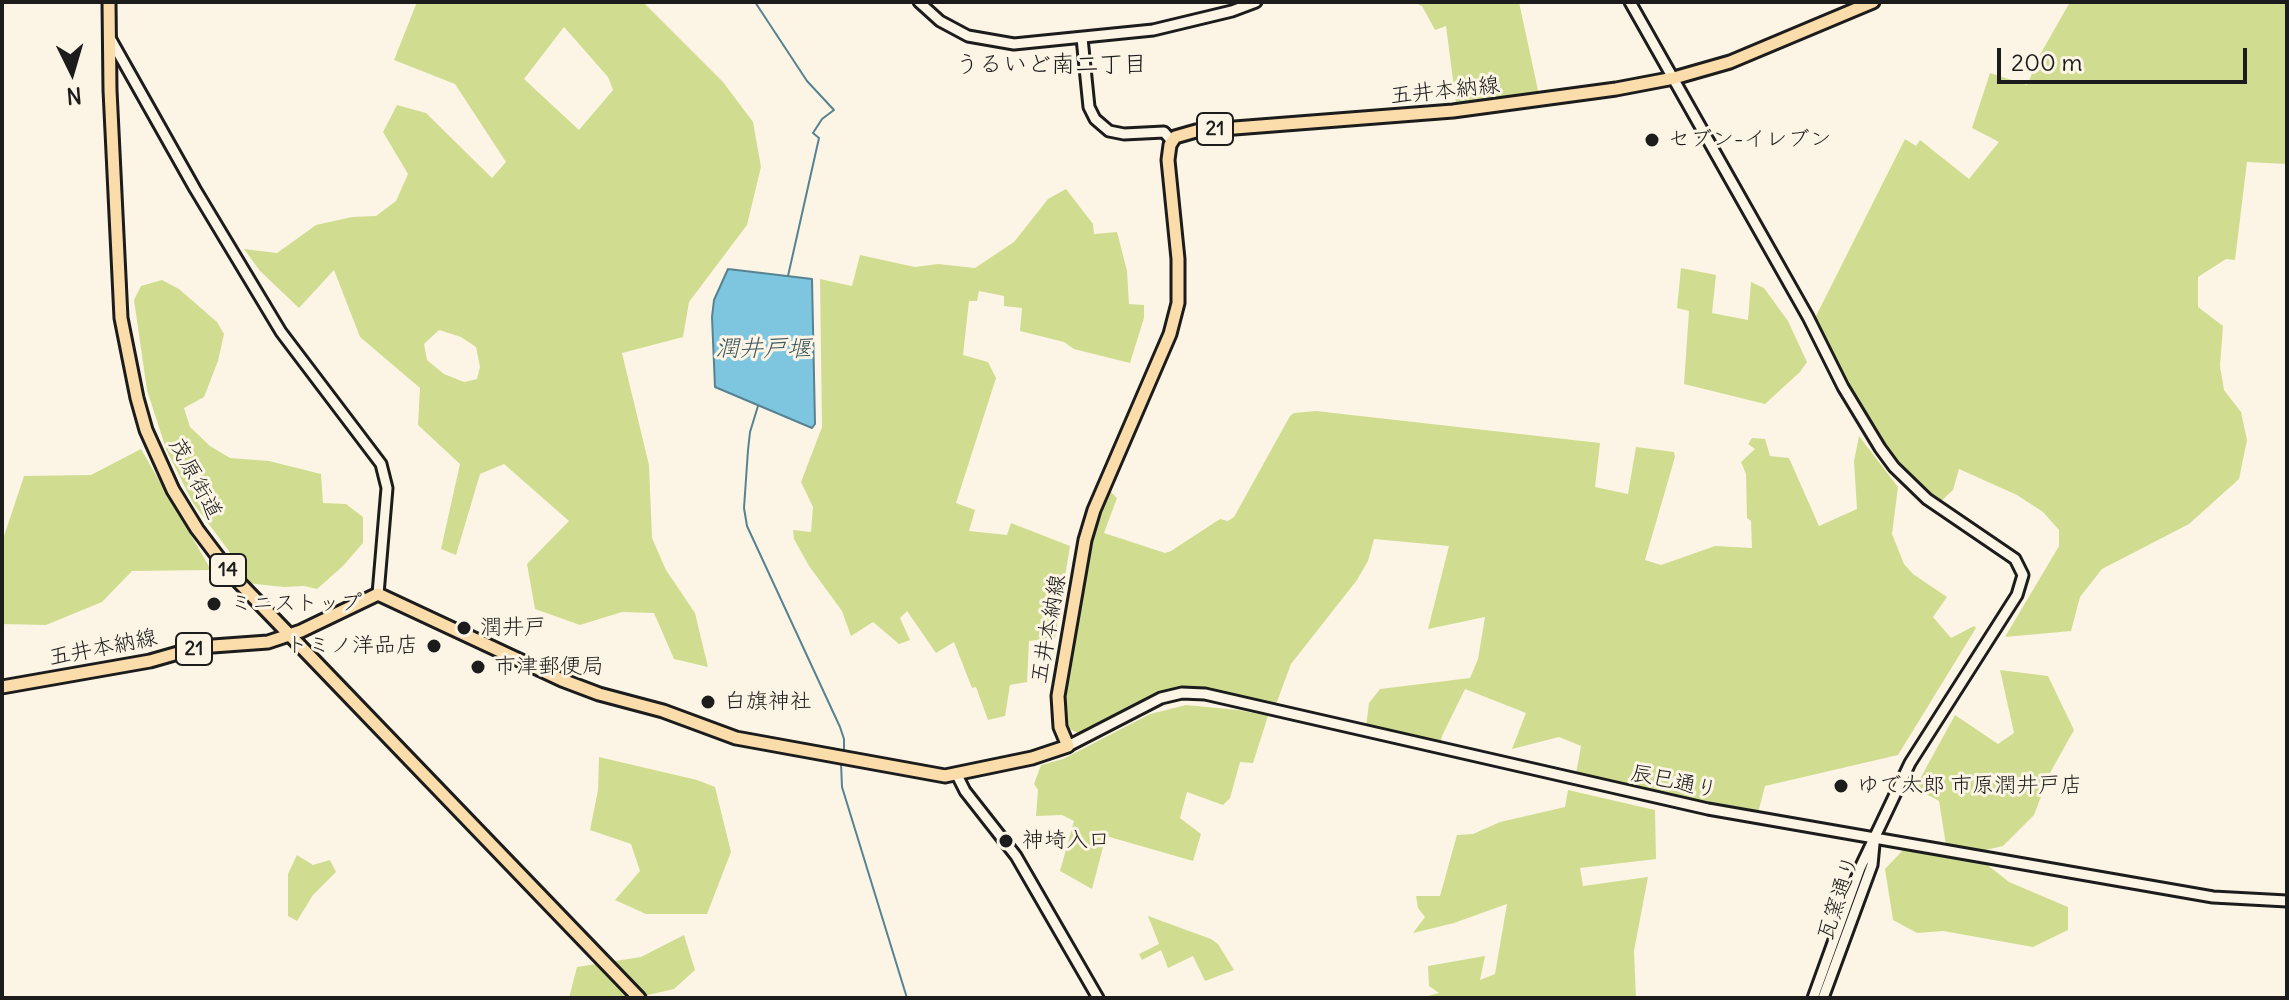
<!DOCTYPE html>
<html>
<head>
<meta charset="utf-8">
<style>
	body { margin:0 }
	#map { position:relative; width:2289px; height:1000px; overflow:hidden; background:#fcf5e5; font-family:Delius,sans-serif }
	canvas { display:block }
	.frame { position:absolute; inset:0; border:4px solid #1c1c1c; pointer-events:none }
	.north { position:absolute; left:32px; top:32px; width:80px; height:80px; -webkit-text-stroke:6px #fcf5e5; paint-order:stroke; rotate:175deg; font-size:22px; font-weight:700; line-height:32px; text-align:center; color:#1c1c1c }
	.north::after { content:''; display:block; margin:auto; width:28px; height:36px; background:#1c1c1c; clip-path:polygon(50% 0,100% 100%,50% 72%,0 100%) }
	.scale { position:absolute; left:1997px; top:48px; width:250px; height:36px; box-sizing:border-box; border:4px solid #1c1c1c; border-top:0; padding-left:10px; font-size:24px; line-height:28px; white-space:nowrap; color:#1c1c1c; -webkit-text-stroke:6px #fcf5e5; paint-order:stroke }
</style>
</head>
<body>
<div id="map">
<canvas width="2289" height="1000"></canvas>
<div class="frame"></div>
<div class="north">N</div>
<div class="scale">200 m</div>
</div>
<script>
const g = document.querySelector('canvas').getContext('2d');
g.lineJoin = 'round';
function paint(path, color) { g.fillStyle = color; g.fill(path, 'evenodd'); }
const shape = rows => new Path2D(rows.map(r => 'M' + r).join(''));
function trace(path, color, width, dash) { g.strokeStyle = color; g.lineWidth = width; g.lineCap = dash ? 'butt' : 'round'; g.setLineDash(dash || []); g.stroke(path); }
function write(font, color, halo, rows, align = 'center') {
  g.font = font + ' Delius,"Klee One",sans-serif'; g.lineWidth = 6; g.setLineDash([]); g.textBaseline = 'middle'; g.strokeStyle = halo; g.fillStyle = color; for (const [text, x, y, turn = 0] of rows) {
    g.save(); g.translate(x, y); g.rotate((+turn || 0) * Math.PI / 180); g.textAlign = isNaN(turn) ? turn : align; if (halo) g.strokeText(text, 0, 0); g.fillText(text, 0, 0); g.restore();
  }
}
paint(shape([
	[417,2,643,2,723,82,753,122,761,167,747,225,689,302,683,337,622,353,649,465,652,538,666,570,695,613,708,667,674,659,654,613,622,612,580,625,535,609,527,564,569,521,504,464,480,474,456,555,441,549,460,464,418,425,420,388,360,337,334,270,299,308,260,271,244,249,277,253,316,225,352,217,376,216,396,201,408,174,383,132,397,105,426,113,492,178,506,162,455,84,394,60],
	[564,27,608,77,613,90,579,130,524,79],
	[439,330,461,337,476,347,480,367,477,379,464,382,444,374,427,360,424,344],
	[1413,2,1519,2,1539,95,1459,107,1456,103,1446,26,1435,30,1422,6],
	[2070,2,2287,2,2287,164,2247,162,2235,260,2226,259,2198,277,2198,307,2223,326,2220,366,2224,390,2241,412,2247,440,2239,479,2189,524,2102,569,2080,597,2071,631,2005,637,2059,546,2059,530,2043,512,2017,495,1959,469,1953,490,1941,501,1915,481,1877,436,1828,349,1814,320,1905,139,1916,146,1920,140,1969,179,1999,142,1972,128,1990,73,2027,85,2041,53],
	[1066,189,1093,224,1094,234,1117,232,1127,271,1129,304,1144,305,1144,318,1130,363,1074,349,1064,342,1020,331,1022,308,1004,306,1004,296,979,291,977,301,969,301,963,355,988,362,996,378,956,503,975,510,969,531,1007,535,1011,523,1070,546,1055,638,1029,641,1027,682,1010,685,1005,716,988,720,976,687,972,688,954,642,936,653,907,611,900,618,910,640,899,644,873,622,851,636,842,611,809,566,794,539,793,530,811,532,813,507,801,482,822,427,820,279,852,286,860,255,915,267,938,264,975,268,1014,242,1048,199],
	[1681,268,1716,275,1712,313,1748,320,1751,282,1764,288,1788,321,1807,362,1800,372,1765,404,1684,384,1689,311,1677,308],
	[162,280,179,289,217,322,224,334,218,361,204,397,184,408,190,427,210,446,230,458,269,461,321,474,323,503,346,504,363,517,363,543,343,566,317,589,304,586,284,587,246,583,229,551,193,503,166,449,147,390,134,300,141,286],
	[1316,411,1600,443,1595,487,1628,494,1636,447,1674,452,1675,457,1645,560,1661,565,1715,546,1752,548,1751,521,1747,518,1746,474,1741,462,1755,449,1748,444,1752,438,1765,439,1770,456,1789,458,1819,526,1857,509,1854,461,1859,436,1898,487,1892,534,1904,564,1913,574,1947,597,1933,617,1951,638,1974,626,1976,628,1898,755,1765,786,1758,813,1576,774,1581,746,1559,737,1512,749,1526,713,1465,689,1442,736,1440,745,1366,727,1369,703,1380,689,1470,678,1478,659,1485,617,1428,629,1449,546,1374,539,1368,561,1357,580,1291,664,1275,707,1212,690,1196,690,1168,693,1083,736,1066,727,1064,695,1087,569,1096,528,1110,491,1117,498,1104,533,1165,553,1171,551,1220,519,1228,521,1234,517,1290,416,1294,413],
	[141,449,211,570,132,571,102,602,46,625,2,624,2,542,24,476,91,475],
	[2000,670,2048,676,2074,730,2050,773,2034,815,2003,846,1981,851,1946,845,1939,801,1915,788,1955,715,1998,744,2014,733],
	[1186,705,1238,710,1268,716,1253,763,1240,762,1230,798,1223,805,1187,792,1180,818,1201,834,1193,861,1106,836,1092,889,1060,871,1074,821,1062,815,1036,816,1038,790,1034,784,1041,765,1063,759,1150,714],
	[599,757,697,780,715,787,731,852,707,914,646,914,615,900,640,871,631,844,590,830,598,790],
	[1568,790,1655,810,1656,859,1580,868,1583,886,1648,877,1634,951,1636,998,1420,998,1439,993,1429,986,1428,966,1485,956,1480,980,1495,974,1507,904,1454,923,1413,933,1425,917,1418,908,1416,896,1440,896,1457,835,1473,834,1500,822,1565,807],
	[1903,850,1985,863,2009,882,2068,907,2068,930,2033,947,1943,931,1917,933,1893,920,1885,869],
	[297,855,313,865,330,860,336,872,313,895,297,921,288,916,288,874],
	[1148,916,1211,939,1218,944,1234,970,1205,981,1193,956,1168,968,1161,950,1142,960,1139,954,1159,944],
	[684,935,695,970,674,989,635,998,569,998,577,967,641,957]
]), '#d0dd91');
const water = shape([
	[728,269,812,279,815,424,812,428,715,387,712,317,714,300,728,269]
]);
paint(water, '#7ec6df');
trace(water, '#578291', 2);
trace(shape([
	[755,2,807,81,834,110,822,119,813,133,819,138,788,276],
	[758,406,750,432,748,450,744,508,747,526,840,727,844,739,844,753],
	[841,763,842,787,907,998]
]), '#578291', 2);
const minor = shape([
	[919,2,940,21,968,36,1014,44,1153,30,1232,11,1256,2],
	[1630,2,1808,317,1843,387,1880,448,1894,467,1927,499,2015,559,2023,575,2017,595,1910,763,1860,868,1813,998],
	[110,38,195,189,281,332,381,464,387,488,378,594],
	[1082,38,1089,107,1095,119,1109,131,1124,134,1164,132,1171,140],
	[1068,746,1161,698,1182,693,1205,694,1708,809,2213,897,2287,901],
	[957,775,965,791,1016,856,1098,998],
	[1823,998,1872,865,1874,844]
]);
const major = shape([
	[109,2,110,90,121,318,137,398,146,430,173,490,197,529,231,574,639,998],
	[2,687,150,661,199,647,268,642,301,631,378,594,562,680,599,694,663,711,736,738,945,776,1032,758,1068,746,1060,727,1058,696,1085,540,1094,510,1170,334,1178,303,1178,259,1168,160,1170,145,1175,137,1196,131,1453,111,1616,89,1674,78,1730,62,1873,2]
]);
trace(minor, '#1c1c1c', 15);
trace(major, '#1c1c1c', 17);
trace(minor, '#fcf5e5', 9);
trace(major, '#fbddab', 11);
for (const [x, y, r, color] of [
	[1652,140,8,"#1c1c1c"],
	[214,604,8,"#1c1c1c"],
	[464,628,8,"#1c1c1c"],
	[434,646,8,"#1c1c1c"],
	[478,667,8,"#1c1c1c"],
	[708,702,8,"#1c1c1c"],
	[1841,786,8,"#1c1c1c"],
	[1006,841,8,"#1c1c1c"]
]) { const dot = new Path2D(); dot.arc(x, y, r, 0, 2 * Math.PI); g.fillStyle = color; g.fill(dot); trace(dot, '#fcf5e5', 3); }
for (const [x, y, w] of [
	[1215,129,36],
	[228,570,36],
	[194,649,36]
]) { const box = new Path2D(); box.roundRect(x - w / 2, y - 16, w, 32, 6); g.fillStyle = '#fcf5e5'; g.fill(box); trace(box, '#1c1c1c', 2); }
write('bold 20px', '#1c1c1c', null, [
	["21",1215,129],
	["14",228,570],
	["21",194,649]
]);
write('22px', '#1c1c1c', '#fcf5e5', [
	["五井本納線",1445,91,-6],
	["茂原街道",195,479,62],
	["五井本納線",1049,629,-80],
	["五井本納線",103,648,-11],
	["辰巳通り",1674,782,12],
	["瓦窯通り",1839,898,-72]
]);
write('22px', '#1c1c1c', '#fcf5e5', [
	["セブン-イレブン",1668,140],
	["ミニストップ",230,604],
	["潤井戸",480,628],
	["トミノ洋品店",418,646,"right"],
	["市津郵便局",494,667],
	["白旗神社",724,702],
	["ゆで太郎 市原潤井戸店",1857,786],
	["神埼入口",1022,841]
], 'left');
write('24px', '#1c1c1c', '#fcf5e5', [
	["うるいど南二丁目",1051,65]
]);
write('italic 24px', '#3e5860', '#fcf5e5', [
	["潤井戸堰",763,349]
]);
</script>
</body>
</html>
